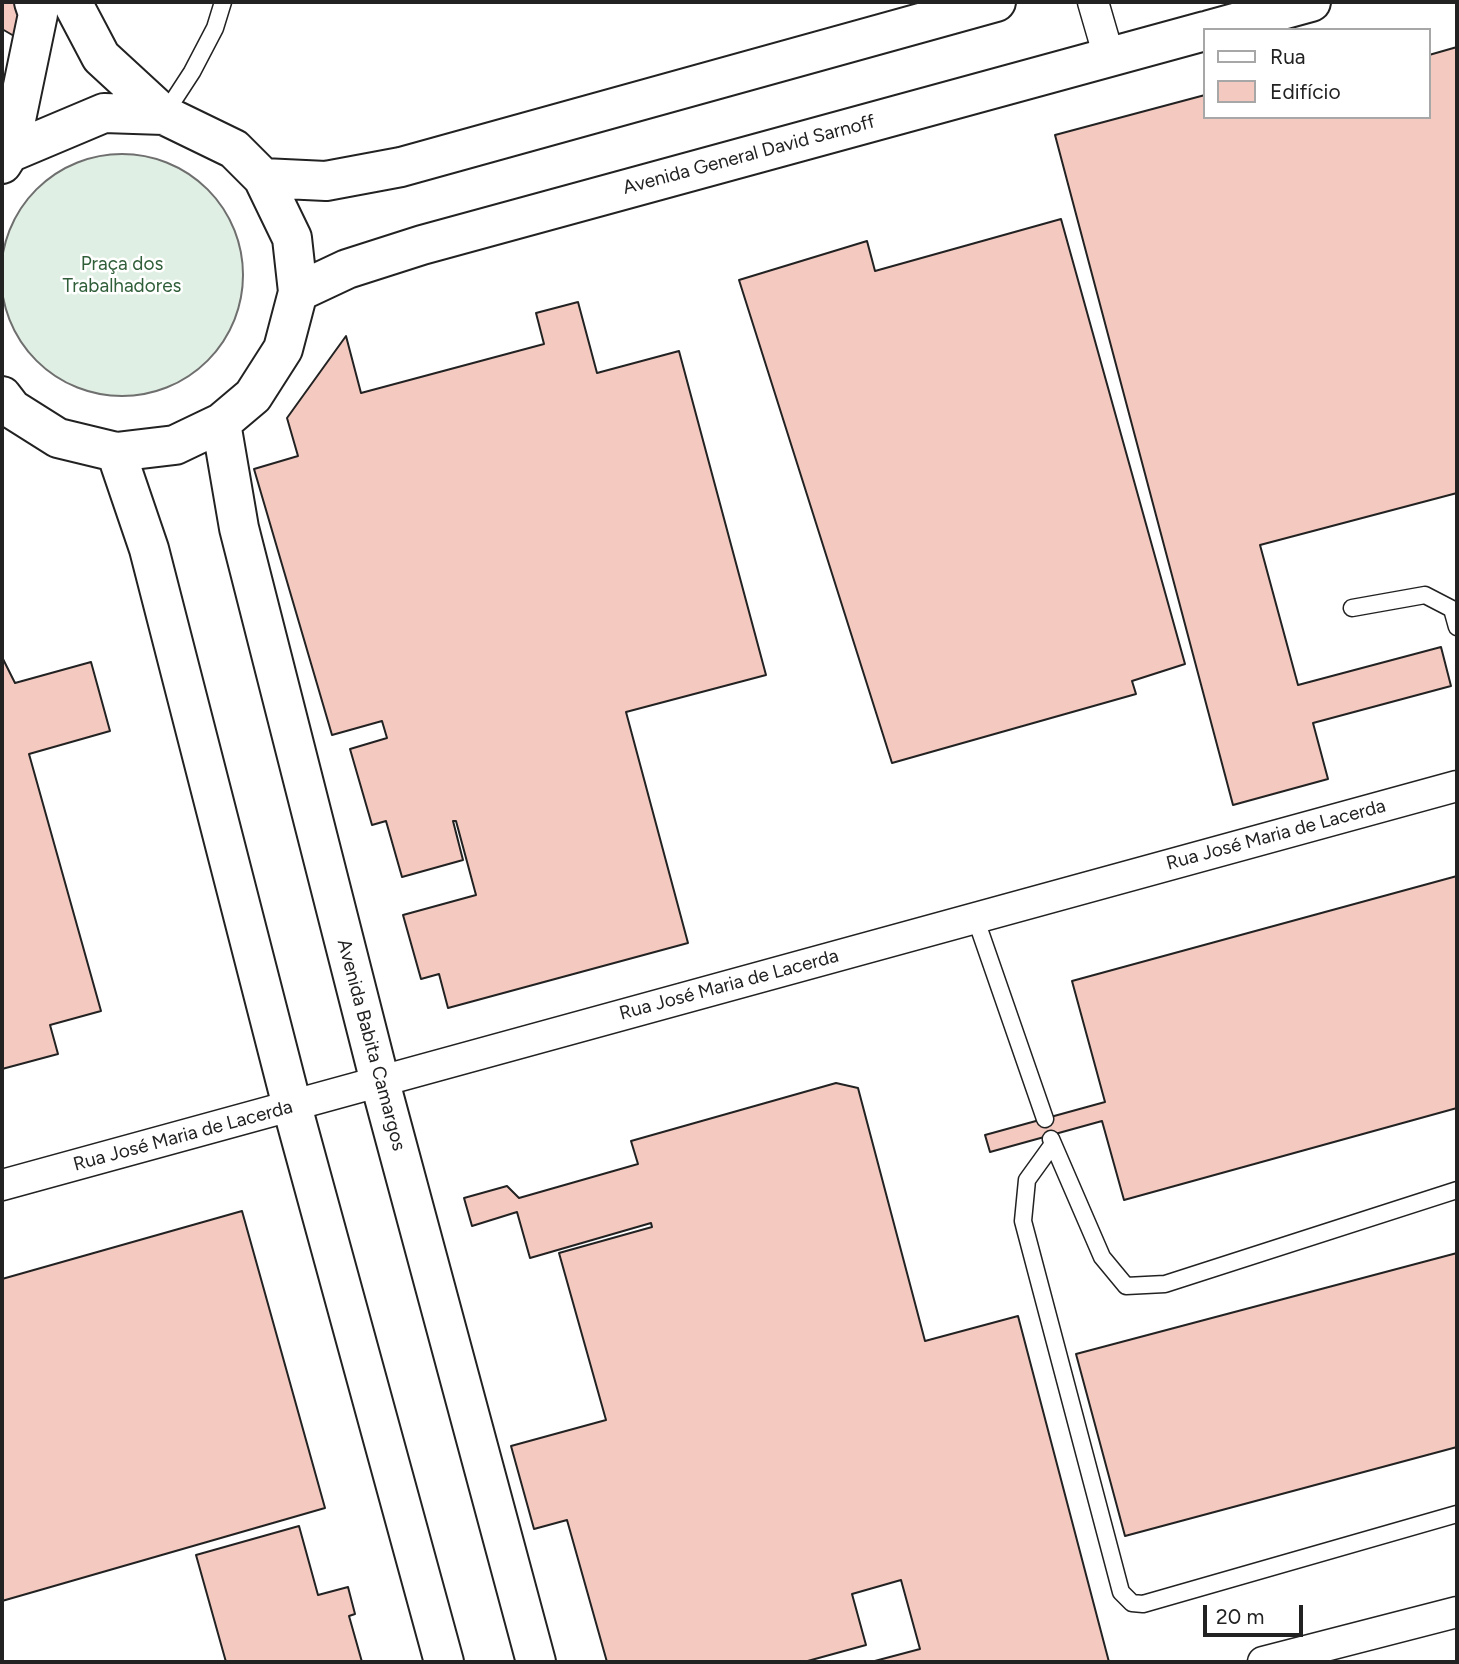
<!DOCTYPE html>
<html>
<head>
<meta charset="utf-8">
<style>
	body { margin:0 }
	#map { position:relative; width:1459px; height:1664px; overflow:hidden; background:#fff; font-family:Figtree,sans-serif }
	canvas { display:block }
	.frame { position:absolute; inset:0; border:4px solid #222; pointer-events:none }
	.legend { position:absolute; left:1203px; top:28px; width:228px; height:91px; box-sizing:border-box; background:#fff; border:2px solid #a7a7a7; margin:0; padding:9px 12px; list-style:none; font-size:21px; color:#222 }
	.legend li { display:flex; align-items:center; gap:14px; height:35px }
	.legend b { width:35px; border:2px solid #a7a7a7 }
	.scale { position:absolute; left:1203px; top:1605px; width:100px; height:32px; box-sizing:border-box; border:4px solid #222; border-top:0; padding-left:9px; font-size:21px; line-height:24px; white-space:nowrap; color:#222; -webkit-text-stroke:5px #fff; paint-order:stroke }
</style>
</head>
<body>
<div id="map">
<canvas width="1459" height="1664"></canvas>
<div class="frame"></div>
<ul class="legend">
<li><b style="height:9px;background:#fff"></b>Rua</li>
<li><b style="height:19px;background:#f3c9c0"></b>Edifício</li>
</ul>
<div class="scale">20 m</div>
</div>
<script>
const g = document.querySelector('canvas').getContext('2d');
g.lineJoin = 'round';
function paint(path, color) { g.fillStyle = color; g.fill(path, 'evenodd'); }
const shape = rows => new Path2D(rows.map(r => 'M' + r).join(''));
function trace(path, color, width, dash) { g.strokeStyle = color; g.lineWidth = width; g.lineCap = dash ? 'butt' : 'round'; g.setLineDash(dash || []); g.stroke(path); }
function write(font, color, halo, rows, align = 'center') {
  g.font = font + ' Figtree,sans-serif'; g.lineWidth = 5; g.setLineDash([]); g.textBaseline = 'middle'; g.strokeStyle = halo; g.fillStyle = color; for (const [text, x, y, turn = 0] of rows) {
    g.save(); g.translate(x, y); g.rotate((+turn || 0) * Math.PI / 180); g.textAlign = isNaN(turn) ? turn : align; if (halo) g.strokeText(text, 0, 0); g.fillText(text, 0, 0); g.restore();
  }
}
const green = shape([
	'1 275a121 121 0 1 1 242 0a121 121 0 1 1-242 0Z'
]);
paint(green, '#e0efe3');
trace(green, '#6f6f6f', 2);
const building = shape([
	[2,2,27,2,30,10,14,36,2,29,2,2],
	[1457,47,1457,493,1260,545,1298,685,1441,647,1451,686,1313,723,1328,779,1233,805,1055,135,1205,95,1205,117,1429,117,1429,55,1457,47],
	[1061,219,1185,664,1132,681,1136,694,892,763,739,280,867,241,875,271,1061,219],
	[578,302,597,373,679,351,766,675,626,712,688,943,448,1008,439,974,421,979,403,915,476,895,456,821,453,821,463,860,402,877,386,821,372,825,350,749,387,738,382,721,332,735,254,469,298,456,287,418,346,336,361,393,544,344,536,313,578,302],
	[2,657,15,683,91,662,110,731,29,754,101,1011,50,1025,58,1054,2,1069,2,657],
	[1457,876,1457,1108,1124,1200,1102,1121,990,1152,985,1135,1105,1102,1072,981,1457,876],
	[836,1083,858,1088,925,1341,1018,1316,1109,1662,871,1662,920,1649,901,1580,852,1594,866,1645,804,1662,607,1662,567,1520,534,1529,511,1446,606,1420,559,1253,652,1227,651,1223,530,1258,517,1212,472,1226,464,1198,507,1186,519,1198,638,1164,631,1141,836,1083],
	[242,1211,325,1508,2,1601,2,1279,242,1211],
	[1457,1253,1457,1447,1125,1536,1076,1354,1457,1253],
	[299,1526,318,1595,348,1587,355,1614,349,1616,362,1662,226,1662,196,1555,299,1526]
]);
paint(building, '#f3c9c0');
trace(building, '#222', 2);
const lane = shape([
	[164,115,192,72,215,28,223,2],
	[1352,608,1425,595,1452,609,1457,627],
	[975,917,1045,1119],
	[1051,1139,1102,1257,1126,1286,1165,1284,1457,1190],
	[1053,1144,1027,1180,1023,1221,1121,1592,1132,1603,1143,1604,1457,1514]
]);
const street = shape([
	[1093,2,1109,57],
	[2,1185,1457,786],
	[1263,1662,1457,1612]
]);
const secondary = shape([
	[72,2,101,57,164,115],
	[1209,30,1311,2],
	[9,153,38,14,34,2],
	[2,164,9,153,104,113,164,115,234,149,263,178,292,238,298,292,283,349,253,396,221,423,175,445,116,452,58,438,12,409,2,396],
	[263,178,326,181,401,167,996,2],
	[298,292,347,269,422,245,1205,31],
	[221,423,239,528,380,1082,536,1662],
	[116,452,149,549,292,1106,444,1662]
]);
trace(lane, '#222', 19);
trace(street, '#222', 33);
trace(secondary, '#222', 42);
trace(lane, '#fff', 16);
trace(street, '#fff', 30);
trace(secondary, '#fff', 38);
write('19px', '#222', '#fff', [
	["Avenida General David Sarnoff",749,155,-15],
	["Rua José Maria de Lacerda",1276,835,-15],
	["Rua José Maria de Lacerda",729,985,-15],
	["Avenida Babita Camargos",371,1045,75],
	["Rua José Maria de Lacerda",183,1136,-15]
]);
write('19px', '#2f5e38', '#fff', [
	["Praça dos",122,264],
	["Trabalhadores",122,286]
]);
</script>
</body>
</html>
